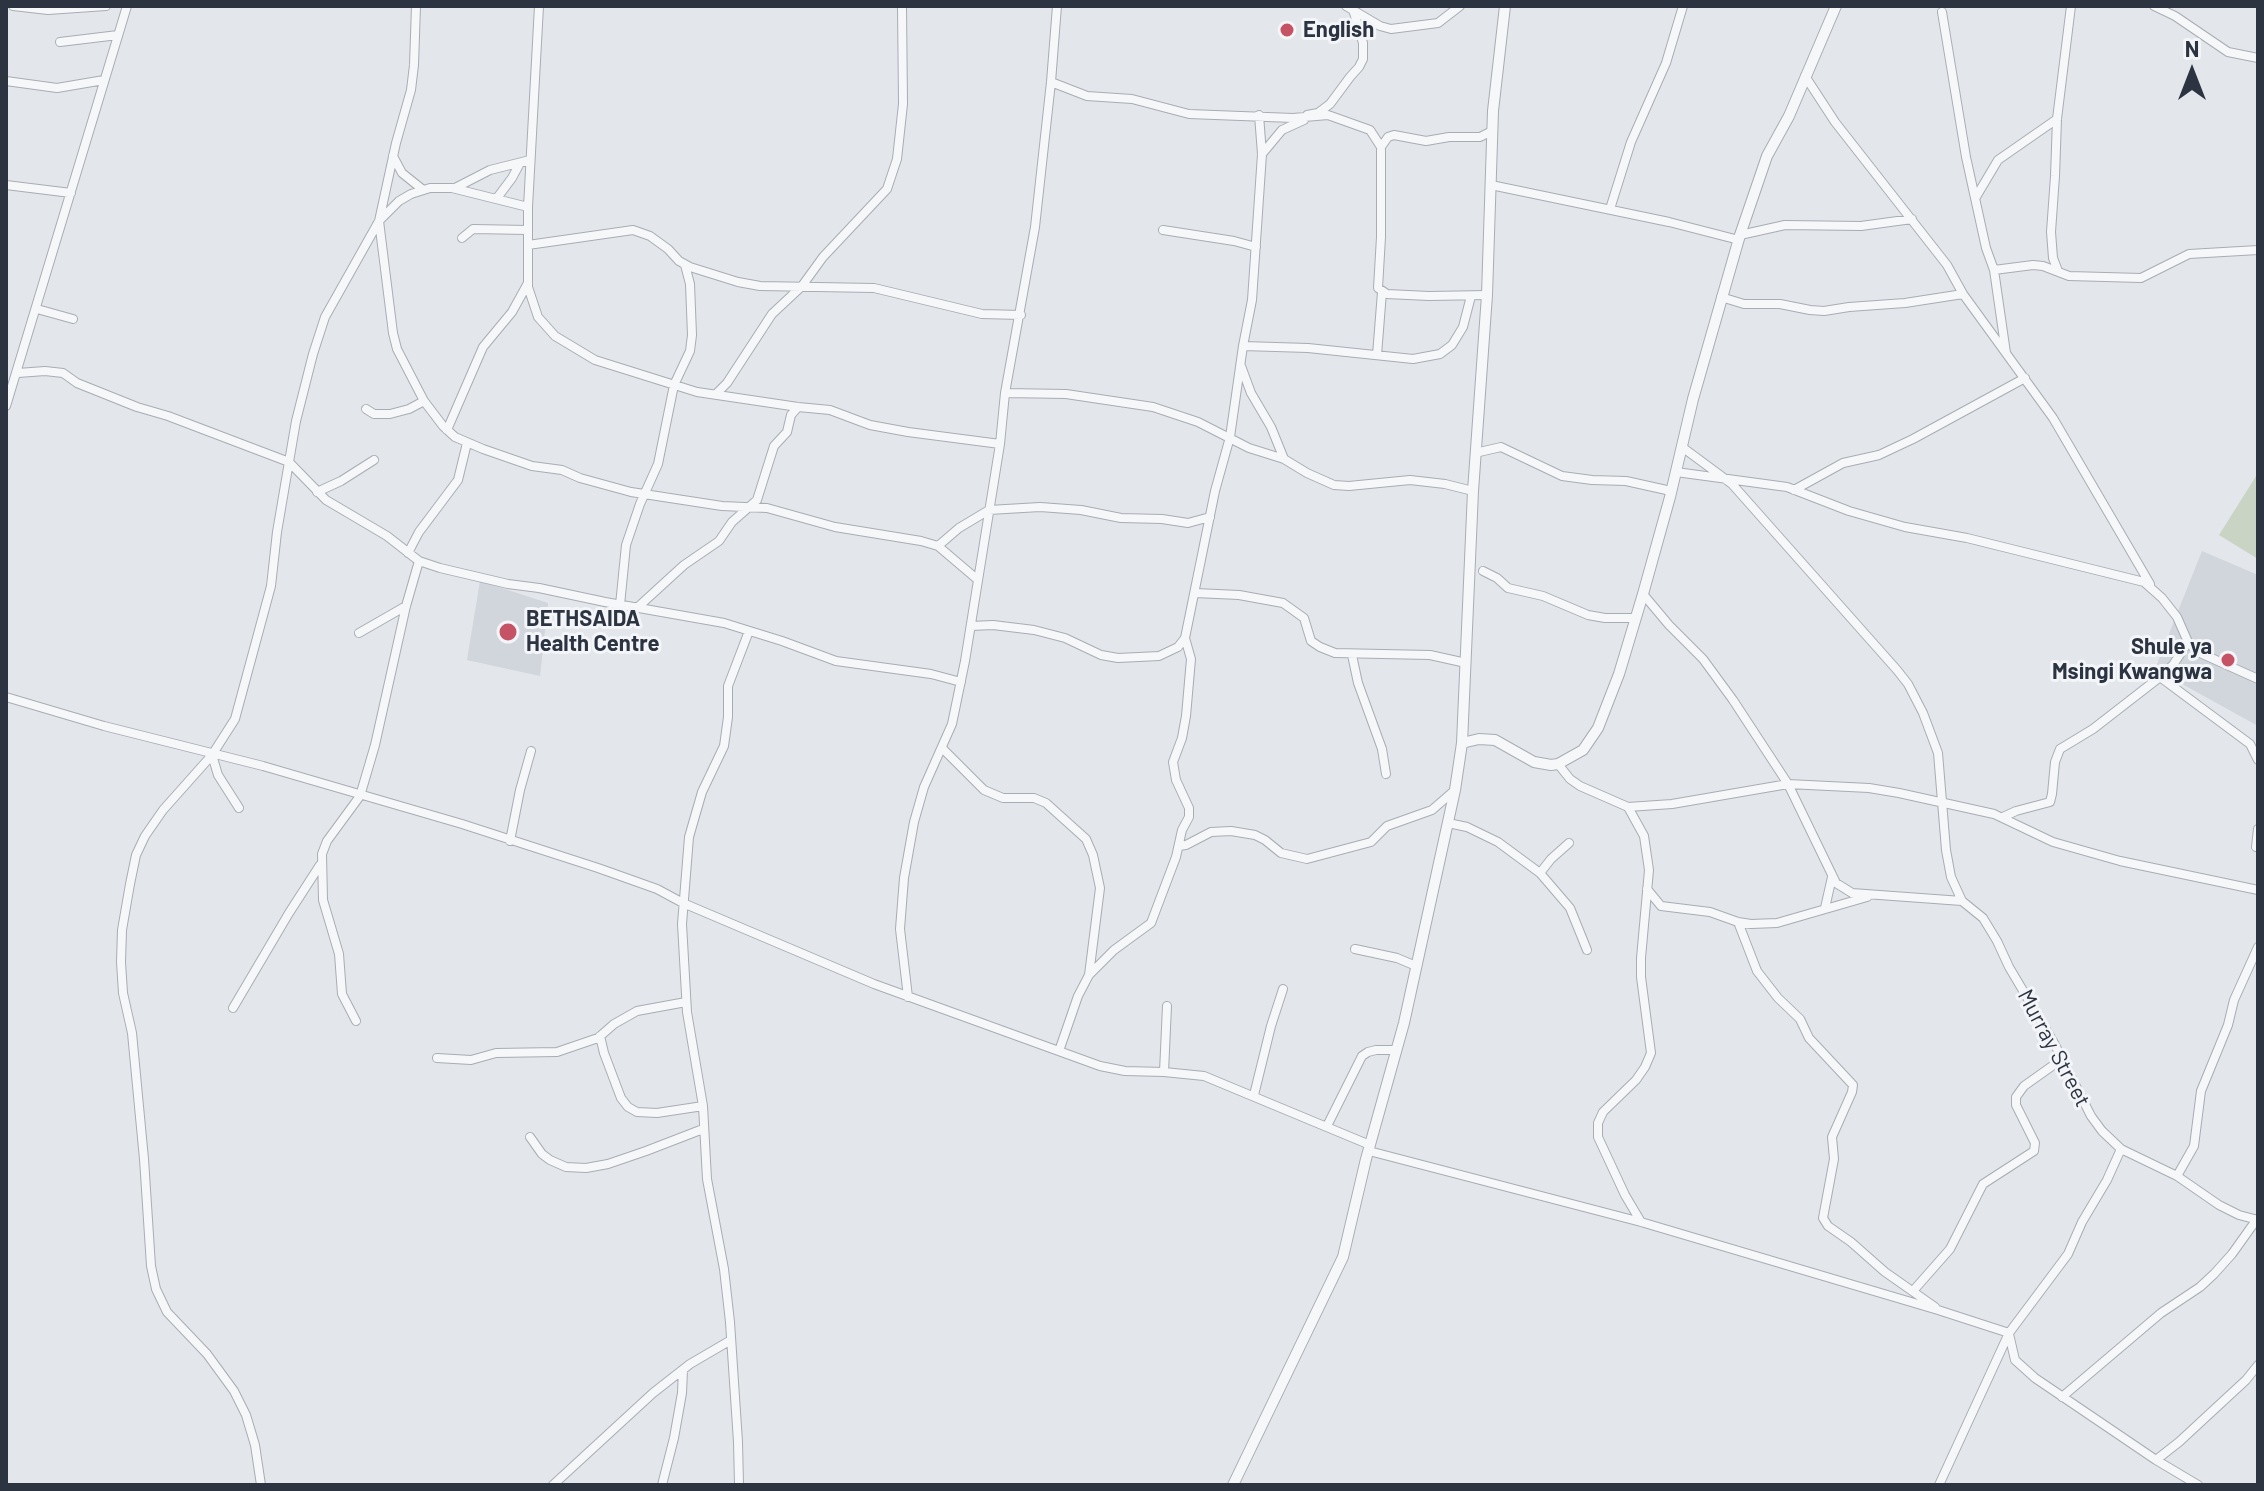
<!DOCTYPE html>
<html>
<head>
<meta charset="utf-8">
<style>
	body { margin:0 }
	#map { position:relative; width:2264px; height:1491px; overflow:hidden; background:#e3e6ea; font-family:Barlow,sans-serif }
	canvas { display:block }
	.frame { position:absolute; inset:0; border:8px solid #2c3441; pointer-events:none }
	.north { position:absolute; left:2152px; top:32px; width:80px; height:80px; -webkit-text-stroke:6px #f3f5f8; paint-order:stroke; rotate:0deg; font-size:22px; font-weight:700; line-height:32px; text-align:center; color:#2c3441 }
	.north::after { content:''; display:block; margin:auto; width:28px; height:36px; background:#2c3441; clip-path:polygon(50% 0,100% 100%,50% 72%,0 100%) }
</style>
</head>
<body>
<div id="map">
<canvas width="2264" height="1491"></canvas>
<div class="frame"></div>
<div class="north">N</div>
</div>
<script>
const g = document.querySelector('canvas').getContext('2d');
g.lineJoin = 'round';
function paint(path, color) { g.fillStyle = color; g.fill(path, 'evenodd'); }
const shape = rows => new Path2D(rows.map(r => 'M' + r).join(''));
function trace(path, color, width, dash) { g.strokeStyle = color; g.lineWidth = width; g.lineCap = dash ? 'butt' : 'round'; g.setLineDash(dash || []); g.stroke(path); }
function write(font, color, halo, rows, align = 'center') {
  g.font = font + ' Barlow,sans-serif'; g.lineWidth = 6; g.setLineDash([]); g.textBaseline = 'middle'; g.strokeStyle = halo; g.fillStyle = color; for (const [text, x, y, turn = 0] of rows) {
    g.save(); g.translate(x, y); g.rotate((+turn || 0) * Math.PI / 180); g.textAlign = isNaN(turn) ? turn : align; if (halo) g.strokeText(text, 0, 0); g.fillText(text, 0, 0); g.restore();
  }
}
paint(shape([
	[2202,551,2258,575,2258,726,2155,669],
	[480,581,548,603,540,676,467,660]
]), '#d1d5dc');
paint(shape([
	[2258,473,2258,559,2219,535]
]), '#c9d4c5');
const minor = shape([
	[13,6,48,10,106,6],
	[416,6,414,65,411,90,396,143,379,221,393,333,397,349,424,401,443,426,455,437,483,449,532,466,562,470,580,478,631,492,722,506,767,508,835,527,921,541,938,546,978,580],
	[539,6,528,207,528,287,538,317,555,336,595,360,697,392,798,407,830,410,870,425,908,432,1000,444],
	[1346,6,1380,26,1391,29,1438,23,1460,6],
	[2154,6,2175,16,2228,52,2258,58],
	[1942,12,1966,157,1986,248,1994,270,2006,353],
	[60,42,118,35],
	[1805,76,1835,122,1947,265,1963,294,2053,418,2150,584],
	[6,81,57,88,104,80],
	[1051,82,1087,96,1132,99,1189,114,1293,118,1328,115,1370,130,1381,147,1381,237,1378,288,1387,294,1429,296,1487,295],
	[1381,147,1388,137,1394,135,1426,141,1449,137,1480,137,1492,131],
	[1262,154,1282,130,1304,120,1307,115,1318,113,1330,104,1350,77,1359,67,1363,59,1363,43,1352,6],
	[393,156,402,173,422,189],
	[6,185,71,193],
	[1491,185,1669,222,1739,240],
	[455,188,490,170,530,160],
	[1976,197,1998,160,2057,119],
	[497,198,512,178,520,163],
	[1610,209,1631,142,1666,63,1683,6],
	[1163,230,1234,241,1256,247],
	[1740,235,1785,225,1861,226,1912,219],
	[462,238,473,229,528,230],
	[528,245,633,230,650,236,668,249,679,261,690,267,738,282,760,286,874,288,982,314,1021,315],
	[1994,270,2033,265,2043,266,2069,276,2141,278,2189,254,2258,250],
	[2058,271,2053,258,2051,232,2055,176,2057,119,2071,6],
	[1721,297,1744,304,1780,304,1810,310,1824,311,1849,307,1905,303,1963,294],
	[37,309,73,319],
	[1243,346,1308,348,1413,359,1440,354,1452,345,1463,327,1471,296],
	[1377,355,1382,292],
	[1241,366,1251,393,1271,427,1284,459],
	[18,373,45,371,63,373,77,383,137,407,168,416,289,462,326,500,387,536,419,561,440,568,508,584,539,588,605,602,724,623,782,641,836,661,931,674,961,682],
	[1005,393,1066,394,1153,407,1198,422,1249,448,1284,459,1307,473,1334,485,1349,486,1410,480,1445,484,1473,491],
	[716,394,727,383,772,314,802,286,823,257,887,189,897,159,903,104,902,6],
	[6,406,127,6],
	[366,409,374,414,390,414,409,409,424,401],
	[447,430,483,347,512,312,528,283],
	[1682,447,1732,484,1897,670,1908,684,1923,713,1938,753,1946,850,1951,877,1962,901,1983,918,1997,941,2009,967,2054,1043,2091,1116,2102,1131,2121,1149,2177,1176,2219,1205,2239,1215,2258,1220],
	[1475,453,1501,447,1562,476,1592,480,1626,481,1671,491],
	[1676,472,1787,487,1849,511,1905,527,1967,538,2144,582,2162,598,2177,617,2188,642,2198,652,2258,679],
	[1794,490,1843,463,1879,455,1913,439,2025,378],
	[317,492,341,481,374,460],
	[938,546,959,528,989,510,1040,507,1081,510,1121,518,1162,519,1188,523,1210,517],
	[408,553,419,532,458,480,467,443],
	[1483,571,1497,578,1508,588,1543,596,1588,615,1605,618,1636,618],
	[1195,593,1239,595,1283,603,1304,618,1311,641,1320,647,1335,653,1430,655,1466,663],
	[1643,594,1669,625,1703,659,1733,700,1788,784,1836,883,1852,893,1962,901],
	[620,605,626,545,640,504,658,464,674,385,690,351,692,335,690,284,685,265],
	[638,607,684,565,719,541,732,522,757,500,774,446,787,432,791,415,798,407],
	[971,626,993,625,1034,630,1065,638,1101,655,1118,658,1159,656,1178,647,1185,638,1215,491,1230,437,1243,346,1252,300,1262,154,1259,115],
	[359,633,406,606],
	[1352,655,1358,683,1382,749,1386,774],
	[2160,677,2250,744,2258,760],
	[6,697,104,726,263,766,462,824,598,868,657,889,683,903,874,984,1100,1066,1125,1071,1164,1072,1204,1076,1370,1145],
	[942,748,984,790,1003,798,1034,798,1046,803,1086,839,1093,855,1100,888,1089,975],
	[212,755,218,775,239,808],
	[1558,764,1570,779,1580,786,1628,807,1672,804,1788,784,1869,788,1899,793,1994,814,2053,842,2120,861,2258,890],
	[1628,807,1644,836,1649,870,1641,958,1641,977,1651,1053,1645,1067,1636,1080,1603,1112,1598,1123,1598,1137,1625,1195,1641,1222],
	[2003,817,2016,811,2050,802,2052,794,2055,762,2060,749,2093,729,2160,677,2173,665,2188,642],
	[1448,823,1467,827,1498,842,1540,873,1570,908,1587,950],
	[510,841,520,790,531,751],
	[1179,846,1186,845,1211,832,1231,831,1255,835,1265,840,1281,853,1307,859,1371,842,1387,826,1432,810,1455,790],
	[2256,847,2258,829],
	[1540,873,1551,859,1569,843],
	[1647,889,1661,906,1710,912,1738,922,1751,924,1777,923,1867,897],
	[1825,908,1832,877],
	[1738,922,1757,971,1778,998,1800,1019,1809,1038,1853,1085,1852,1092,1832,1137,1834,1159,1823,1218,1828,1226,1851,1242,1885,1272,1935,1307],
	[1355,949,1397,958,1416,966],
	[908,997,900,929,904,878,914,822,924,787,952,724,965,661,1000,444,1005,393,1035,227,1051,82,1057,6],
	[233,1008,289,913,320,865],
	[356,1021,342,994,339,954,323,900,322,854,327,841,360,796,375,745,406,606,419,561],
	[600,1036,604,1053,621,1098,628,1107,637,1112,657,1113,703,1106],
	[1059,1051,1078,996,1089,975,1114,950,1151,923,1176,857,1182,830,1189,817,1189,808,1176,780,1173,762,1182,738,1186,716,1191,659,1185,638],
	[437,1058,471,1060,496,1053,557,1052,598,1038,614,1024,637,1011,686,1002],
	[1164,1072,1167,1006],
	[1254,1095,1271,1026,1283,989],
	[1327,1126,1362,1056,1368,1052,1376,1050,1395,1050],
	[530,1137,542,1154,550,1160,566,1167,586,1168,608,1164,646,1151,703,1129],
	[1369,1151,1641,1222,1938,1310,2009,1333],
	[2177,1176,2194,1146,2201,1091,2228,1025,2234,1000,2258,947],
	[1913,1291,1950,1249,1983,1184,2034,1151,2035,1143,2016,1105,2016,1097,2024,1086,2062,1059],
	[2009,1334,2015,1360,2035,1378,2156,1460,2198,1485],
	[2062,1397,2161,1313,2200,1287,2214,1274,2232,1254,2257,1219],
	[2156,1460,2179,1442,2246,1380,2258,1365],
	[261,1485,255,1445,246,1415,234,1391,207,1354,167,1312,156,1289,151,1266,144,1159,132,1033,123,993,121,962,122,930,130,884,136,855,145,836,163,810,212,755,235,719,271,586,277,532,296,421,313,354,325,317,379,221,399,201,411,194,430,188,452,188,528,207],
	[553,1485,653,1393,690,1364,731,1340],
	[662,1485,674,1438,682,1393,683,1370],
	[739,1485,738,1442,730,1322,724,1269,707,1179,703,1106,687,1012,682,924,689,837,702,792,724,746,728,717,728,686,749,631],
	[1939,1485,2009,1333,2068,1254,2082,1222,2107,1180,2121,1149]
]);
const tertiary = shape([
	[1462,743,1479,739,1495,740,1534,762,1551,765,1558,764,1583,750,1598,728,1619,674,1643,594,1670,497,1693,399,1740,235,1767,156,1789,116,1836,6],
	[1233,1485,1343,1257,1366,1159,1404,1023,1455,790,1462,743,1473,491,1487,295,1493,111,1505,6]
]);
trace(minor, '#a8adb4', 10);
trace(tertiary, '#a8adb4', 12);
trace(minor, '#f6f7f9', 8);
trace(tertiary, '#f6f7f9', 10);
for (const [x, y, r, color] of [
	[1287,30,8,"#c65265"],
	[508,632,10,"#c65265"],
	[2228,660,8,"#c65265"]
]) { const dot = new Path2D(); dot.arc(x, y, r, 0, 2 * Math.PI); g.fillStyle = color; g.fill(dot); trace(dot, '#f3f5f8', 3); }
write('bold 22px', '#2c3441', '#f3f5f8', [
	["English",1303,30],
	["BETHSAIDA",526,619],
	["Health Centre",526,644],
	["Shule ya",2212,647,"right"],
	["Msingi Kwangwa",2212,672,"right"]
], 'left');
write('22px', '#2c3441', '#f3f5f8', [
	["Murray Street",2054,1048,62]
]);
</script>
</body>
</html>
